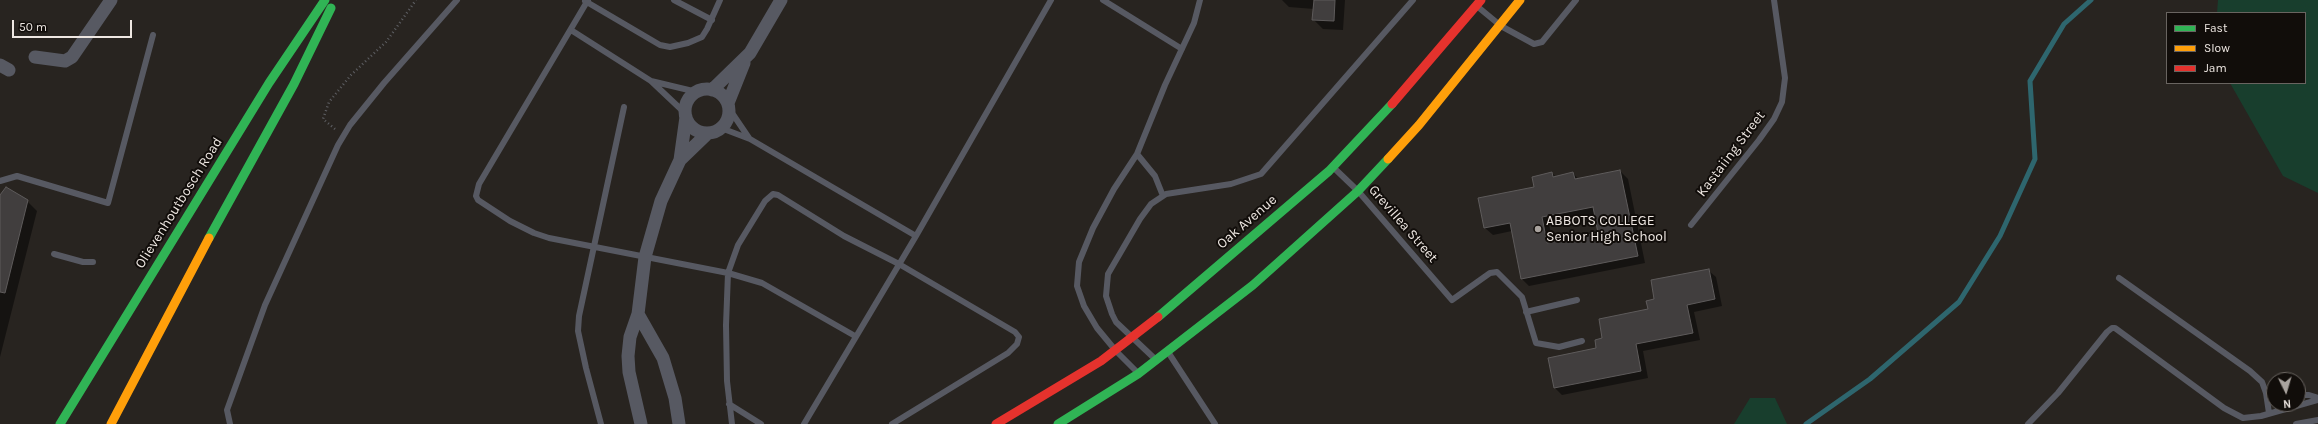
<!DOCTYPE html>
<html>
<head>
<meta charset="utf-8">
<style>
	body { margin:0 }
	#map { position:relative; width:2318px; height:424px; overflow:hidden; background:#282420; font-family:Karla,sans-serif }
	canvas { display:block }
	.legend { position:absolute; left:2166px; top:12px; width:140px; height:72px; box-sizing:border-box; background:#110d0a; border:1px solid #696460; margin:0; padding:5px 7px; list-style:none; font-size:12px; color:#eee7e2 }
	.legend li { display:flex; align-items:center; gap:8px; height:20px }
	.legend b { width:20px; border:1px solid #696460 }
	.north { position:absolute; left:2266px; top:372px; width:40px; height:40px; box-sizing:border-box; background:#110d0a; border:1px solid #696460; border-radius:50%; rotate:175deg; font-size:11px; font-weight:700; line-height:16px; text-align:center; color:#eee7e2 }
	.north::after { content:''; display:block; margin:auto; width:14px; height:18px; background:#a9a39e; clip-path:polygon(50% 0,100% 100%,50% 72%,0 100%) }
	.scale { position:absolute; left:12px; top:20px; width:120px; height:18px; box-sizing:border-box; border:2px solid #eee7e2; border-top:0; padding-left:5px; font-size:12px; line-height:14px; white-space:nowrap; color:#eee7e2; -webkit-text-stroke:3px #110d0a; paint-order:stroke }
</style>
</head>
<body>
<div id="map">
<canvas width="2318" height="424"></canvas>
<ul class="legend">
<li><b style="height:5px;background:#30b455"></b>Fast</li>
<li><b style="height:5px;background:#ff9f0a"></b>Slow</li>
<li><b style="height:5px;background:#e5322d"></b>Jam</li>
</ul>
<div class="north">N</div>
<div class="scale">50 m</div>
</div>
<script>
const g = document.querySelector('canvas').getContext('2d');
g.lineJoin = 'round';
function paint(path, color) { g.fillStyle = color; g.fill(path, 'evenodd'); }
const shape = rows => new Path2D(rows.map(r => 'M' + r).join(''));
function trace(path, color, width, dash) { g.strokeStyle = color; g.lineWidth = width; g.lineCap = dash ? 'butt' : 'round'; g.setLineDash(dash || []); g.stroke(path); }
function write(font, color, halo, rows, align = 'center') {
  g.font = font + ' Karla,sans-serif'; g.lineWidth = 4; g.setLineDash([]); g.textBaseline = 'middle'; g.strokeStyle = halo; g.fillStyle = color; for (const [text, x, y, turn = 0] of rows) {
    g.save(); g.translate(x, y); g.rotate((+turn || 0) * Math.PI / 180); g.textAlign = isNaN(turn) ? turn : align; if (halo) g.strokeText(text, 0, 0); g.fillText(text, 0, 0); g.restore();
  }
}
paint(shape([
	[2218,0,2318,0,2318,193,2283,176,2230,83,2305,83,2305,13,2217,13],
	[1750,398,1775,398,1787,424,1734,424]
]), '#183e2d');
paint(shape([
	[1282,0,1345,0,1343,30,1323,29,1313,19,1314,9,1289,7],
	[1620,171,1628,179,1645,263,1529,286,1522,279,1512,231,1493,235,1485,228,1479,199,1535,188,1552,173,1556,177,1573,173,1579,180],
	[1596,215,1599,233,1553,243,1549,224],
	[0,196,27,201,37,211,0,357],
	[1708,270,1716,277,1722,306,1694,312,1700,340,1643,351,1648,378,1562,395,1555,388,1598,349,1604,339,1649,310,1656,300]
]), '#0007');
trace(shape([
	[1806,424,1870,379,1959,302,2000,236,2035,159,2030,81,2064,24,2091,0]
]), '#2e666e', 5);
const building = shape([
	[1314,0,1335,0,1334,21,1312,20,1314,0],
	[1620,170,1638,256,1521,279,1510,223,1484,228,1478,198,1534,187,1532,177,1552,172,1553,177,1573,172,1575,179,1620,170],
	[1593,207,1598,233,1547,243,1542,217,1593,207],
	[6,187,28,200,5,293,0,292,0,195,6,187],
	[1709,269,1715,299,1687,305,1693,333,1636,344,1641,371,1554,388,1548,358,1596,348,1595,340,1602,338,1599,319,1648,309,1646,301,1654,299,1651,280,1709,269]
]);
paint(building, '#413e3e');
trace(building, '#5e5b5b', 1);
trace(shape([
	[335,129,323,119,329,102,351,75,386,42,416,0]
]), '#5e5f63', 2.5, [1, 3]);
trace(shape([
	[588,0,479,184,476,196,478,200,510,221,534,233,549,238,728,273,762,283,855,336],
	[674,0,712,20],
	[1103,0,1182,49],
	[585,1,660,45,670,47,688,43,702,37,707,29,720,0],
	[1478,7,1501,26,1534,44,1542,42,1576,0],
	[571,30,651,81,686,114],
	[651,81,697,92],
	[730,110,749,138],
	[721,128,750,139,916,236],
	[1137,154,1155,176,1163,196],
	[1334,168,1358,191,1452,300,1490,273,1497,272,1522,297,1536,343,1559,347,1582,341],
	[0,181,17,176,108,203,153,35],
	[1691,225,1759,140,1774,119,1782,102,1785,78,1774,0],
	[54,254,83,262,93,262],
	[2119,278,2250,371,2262,382,2266,393,2269,413],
	[1526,312,1577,300],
	[1168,352,1215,424],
	[1154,358,1116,322,1112,314,1106,296,1108,274,1140,219,1151,204,1166,194,1231,184,1261,174,1413,0],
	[1137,372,1116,351,1097,328,1084,306,1077,286,1079,262,1093,228,1114,189,1137,154,1165,85,1194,23,1200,0],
	[2298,395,2309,395,2318,398],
	[729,404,761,424],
	[230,424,227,410,265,305,338,145,350,125,384,83,457,0],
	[601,424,586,368,578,331,579,316,624,107],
	[732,424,727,381,726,325,728,273,738,245,765,201,773,194,778,195,844,236,899,264,1015,332,1019,337,1017,344,1008,353,892,424],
	[804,424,916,236,1051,0],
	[2028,424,2058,393,2107,332,2112,328,2115,328,2224,408,2243,418,2261,416,2318,400],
	[2296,424,2318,420]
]), '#575962', 6);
trace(shape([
	[35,57,65,61,72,57,111,0],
	[0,65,9,70],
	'685 111a22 22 0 1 1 44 0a22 22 0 1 1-44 0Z',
	[712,90,750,53,781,0],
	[728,103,744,63],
	[680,160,686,117],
	[638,314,663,358,675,398,679,424],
	[641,424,629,372,628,356,630,337,638,314,645,257,661,201,680,160,708,133]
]), '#575962', 13);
trace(shape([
	[209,238,294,84,331,8],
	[1158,317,1329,171,1392,104],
	[60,424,269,83,325,0],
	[1058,424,1138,374,1253,285,1358,191,1388,159]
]), '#30b455', 9);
trace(shape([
	[1388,159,1419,125,1520,0],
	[111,424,209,238]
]), '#ff9f0a', 9);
trace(shape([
	[1392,104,1481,0],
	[996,424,1101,361,1158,317]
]), '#e5322d', 9);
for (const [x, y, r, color] of [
	[1538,229,4,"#a9a39e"]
]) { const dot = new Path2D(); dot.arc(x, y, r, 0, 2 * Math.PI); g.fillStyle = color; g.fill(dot); trace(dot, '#110d0a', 1.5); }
write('14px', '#eee7e2', '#110d0a', [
	["Kastaiing Street",1731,154,-53],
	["Olievenhoutbosch Road",179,203,-58],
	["Oak Avenue",1247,222,-41],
	["Grevillea Street",1403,224,49]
]);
write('14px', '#eee7e2', '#110d0a', [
	["ABBOTS COLLEGE",1546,221],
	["Senior High School",1546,237]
], 'left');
</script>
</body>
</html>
